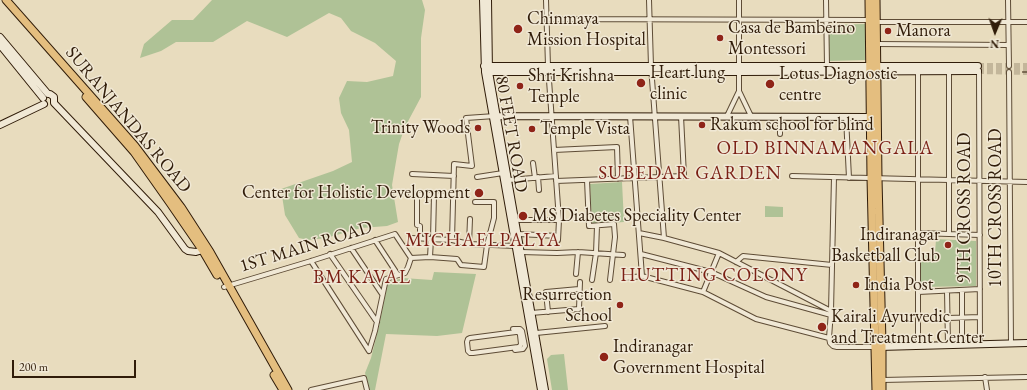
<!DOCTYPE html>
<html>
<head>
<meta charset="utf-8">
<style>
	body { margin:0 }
	#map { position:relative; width:1027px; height:390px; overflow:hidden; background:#e8dcbe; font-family:"EB Garamond",serif }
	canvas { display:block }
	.north { position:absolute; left:975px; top:12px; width:40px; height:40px; -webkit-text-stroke:3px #f0e8d5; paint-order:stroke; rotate:182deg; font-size:11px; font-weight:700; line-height:16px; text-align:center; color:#301c09 }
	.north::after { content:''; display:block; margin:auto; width:14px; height:18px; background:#301c09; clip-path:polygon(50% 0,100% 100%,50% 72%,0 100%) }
	.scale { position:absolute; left:12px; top:360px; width:124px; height:18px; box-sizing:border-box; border:2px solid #301c09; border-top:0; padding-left:5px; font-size:12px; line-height:14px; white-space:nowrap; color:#301c09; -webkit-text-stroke:3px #f0e8d5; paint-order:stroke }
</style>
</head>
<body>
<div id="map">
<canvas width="1027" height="390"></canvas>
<div class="north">N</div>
<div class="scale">200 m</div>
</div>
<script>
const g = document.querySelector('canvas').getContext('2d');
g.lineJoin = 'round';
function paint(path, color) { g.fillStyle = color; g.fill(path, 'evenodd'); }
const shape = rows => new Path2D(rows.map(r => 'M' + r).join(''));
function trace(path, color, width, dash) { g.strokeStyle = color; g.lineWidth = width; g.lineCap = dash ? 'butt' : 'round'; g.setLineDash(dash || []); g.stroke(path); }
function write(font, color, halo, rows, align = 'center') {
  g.font = font + ' "EB Garamond",serif'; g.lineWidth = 3; g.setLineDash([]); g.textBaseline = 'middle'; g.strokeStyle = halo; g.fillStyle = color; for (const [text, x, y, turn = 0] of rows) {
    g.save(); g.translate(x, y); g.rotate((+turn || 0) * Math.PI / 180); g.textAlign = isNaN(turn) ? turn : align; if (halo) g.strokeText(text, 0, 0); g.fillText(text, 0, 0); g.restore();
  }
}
paint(shape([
	[212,0,422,0,425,10,421,38,421,97,405,127,399,144,392,185,398,222,387,226,361,228,326,238,308,240,299,238,285,215,281,189,333,171,352,162,349,130,341,113,339,98,347,81,367,82,393,76,396,61,375,43,351,31,341,18,329,13,287,37,247,21,213,42,176,42,161,51,140,58,144,44,172,20,193,20],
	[865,24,865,60,829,61,829,25],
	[622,182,624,222,592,224,590,184],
	[765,206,783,207,783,217,765,217],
	[936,239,976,241,976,286,920,287,920,253,935,254],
	[434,272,476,274,462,333,437,336,386,334,375,390,369,390,365,373,371,358,379,326,388,282,403,278,432,280],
	[564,354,568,390,552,390,547,359,551,355]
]), '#afc296');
trace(shape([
	[978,66,1027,66],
	[978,71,1027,72]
]), '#c3b69a', 6, [6, 3]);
const street = shape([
	[546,0,548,66,559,220,558,240],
	[649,0,651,66,664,238],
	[739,0,739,91,751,116],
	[826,0,827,66],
	[1008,0,1009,66],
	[547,19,869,20],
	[876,22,1027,22],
	[877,44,1008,45],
	[949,71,949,234],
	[979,71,980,344],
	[918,72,918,346],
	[1009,72,1011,344],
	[630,116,642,276],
	[727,116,739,91],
	[846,117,849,178],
	[780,134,780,117],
	[554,150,617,147,618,179],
	[533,163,535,178],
	[412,174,454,176],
	[792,176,1027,182],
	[477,177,503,173],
	[538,177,539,190],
	[834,177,831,311,829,338,830,343,833,346,837,347,875,347],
	[509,180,556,176],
	[587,180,589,226,614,224,615,237,610,280],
	[556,181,684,176,681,116],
	[411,194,453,196],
	[417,195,417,225,420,226,420,238],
	[519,220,559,220],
	[639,233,664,238,719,253,831,311],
	[918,233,980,235],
	[518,234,558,236],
	[411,238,452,240,469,244,516,246],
	[433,239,434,195],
	[375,240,398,275],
	[452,240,454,164,472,166,466,118,495,116],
	[469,244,470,219],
	[351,248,382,294],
	[521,252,557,253,578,252,623,255],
	[330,254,377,322],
	[641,254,711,272,766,297,831,315],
	[430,257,431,239],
	[411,258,430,257,457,259,461,265,484,267,487,245,494,218,494,202,475,202],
	[311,261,369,351],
	[736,262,743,256,832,265],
	[576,274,578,252],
	[626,278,642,276,703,292,756,319,829,338],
	[592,280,596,253,597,226],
	[224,287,311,261,395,234,411,258],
	[962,290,962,345],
	[947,291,948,345],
	[703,292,719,253],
	[918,292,980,289],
	[548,312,546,292,579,289],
	[531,313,579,309,580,282],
	[948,318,980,317],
	[513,329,520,329,522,331,525,346,523,349,515,350],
	[516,332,519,332,520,335,521,344,520,346,518,347,473,353,470,353,468,351,467,342,468,339,470,338,516,332],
	[536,333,605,326],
	[369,351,375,331,386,279,405,273,408,267,411,258],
	[985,377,987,390],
	[882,380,1027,377],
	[311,390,364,378,367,390]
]);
const secondary = shape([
	[483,0,485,72,541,390],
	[488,0,489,72,545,390],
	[0,37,48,94,50,94,54,97,54,103,158,212,185,249,188,251,196,252,206,249],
	[0,45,43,98],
	[484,66,978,66],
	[485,72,739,72,978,71],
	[498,116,870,117],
	[0,125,44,104],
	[879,347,1027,343]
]);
const primary = shape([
	[6,0,135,146,181,207,210,252,288,390],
	[869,0,871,178,876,390],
	[876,0,878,178,882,344,882,390],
	[86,97,134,152,170,203,203,251,217,275],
	[274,375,283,390]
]);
trace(street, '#5e4c36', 6);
trace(secondary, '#301c09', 8);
trace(primary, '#301c09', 9);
trace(street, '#f0e8d5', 4);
trace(secondary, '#f0e8d5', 6);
trace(primary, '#e4be7f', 7);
trace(shape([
	[1022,72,1027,72]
]), '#301c09', 1, [7, 7]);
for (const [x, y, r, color] of [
	[518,29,5,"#8f2418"],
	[888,31,4,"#8f2418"],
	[720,38,4,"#8f2418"],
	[641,83,5,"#8f2418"],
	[770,84,5,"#8f2418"],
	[520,86,4,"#8f2418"],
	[702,125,4,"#8f2418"],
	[478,128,4,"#8f2418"],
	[532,129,4,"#8f2418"],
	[479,193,5,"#8f2418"],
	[523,216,5,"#8f2418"],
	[948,245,4,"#8f2418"],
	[856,285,4,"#8f2418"],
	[620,305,4,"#8f2418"],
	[822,327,5,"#8f2418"],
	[604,357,5,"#8f2418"]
]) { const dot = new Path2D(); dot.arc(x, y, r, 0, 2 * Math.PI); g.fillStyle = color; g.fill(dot); trace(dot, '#f0e8d5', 1.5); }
write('18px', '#301c09', '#f0e8d5', [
	["Chinmaya",527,19],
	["Mission Hospital",527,40],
	["Casa de Bambeino",728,28],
	["Montessori",728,49],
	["Manora",896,31],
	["Heart lung",650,73],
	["clinic",650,94],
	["Lotus Diagnostic",779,74],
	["centre",779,95],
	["Shri Krishna",528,76],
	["Temple",528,97],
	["Rakum school for blind",710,125],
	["Trinity Woods",470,128,"right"],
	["Temple Vista",540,129],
	["Center for Holistic Development",470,193,"right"],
	["MS Diabetes Speciality Center",532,216],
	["Indiranagar",940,235,"right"],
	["Basketball Club",940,256,"right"],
	["India Post",864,285],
	["Resurrection",612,295,"right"],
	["School",612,316,"right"],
	["Kairali Ayurvedic",831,317],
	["and Treatment Center",831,338],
	["Indiranagar",613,347],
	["Government Hospital",613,368]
], 'left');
write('18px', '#301c09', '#f0e8d5', [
	["SURANJANDAS ROAD",128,120,50],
	["80 FEET ROAD",511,134,80],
	["9TH CROSS ROAD",965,208,-90],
	["10TH CROSS ROAD",996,208,-90],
	["1ST MAIN ROAD",306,247,-17]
]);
g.letterSpacing = '1px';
write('19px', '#7a1f14', '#f0e8d5', [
	["OLD BINNAMANGALA",825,149],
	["SUBEDAR GARDEN",690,174],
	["MICHAELPALYA",483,241],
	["HUTTING COLONY",714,276],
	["BM KAVAL",362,278]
]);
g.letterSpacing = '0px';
</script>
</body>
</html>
